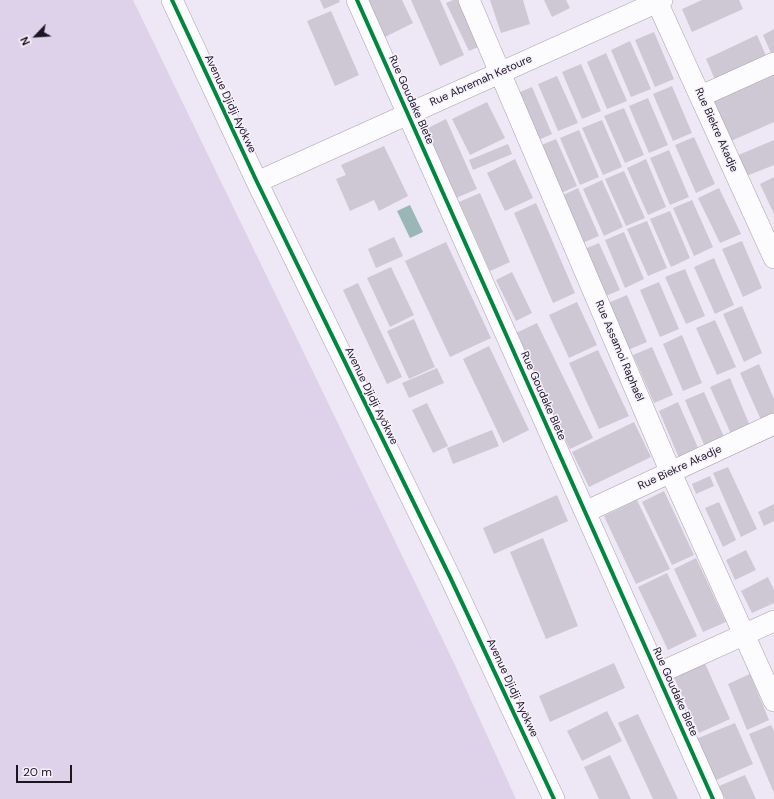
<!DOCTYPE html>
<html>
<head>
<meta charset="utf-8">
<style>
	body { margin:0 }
	#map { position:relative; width:774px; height:799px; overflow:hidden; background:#eee7f5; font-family:"DM Sans",sans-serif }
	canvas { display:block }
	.north { position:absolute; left:16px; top:16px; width:40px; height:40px; -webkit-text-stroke:3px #f7f1fe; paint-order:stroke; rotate:245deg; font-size:11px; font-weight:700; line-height:16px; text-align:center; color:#1b1621 }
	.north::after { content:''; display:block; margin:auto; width:14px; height:18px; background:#1b1621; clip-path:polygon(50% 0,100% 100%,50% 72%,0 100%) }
	.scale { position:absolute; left:16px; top:765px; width:56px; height:18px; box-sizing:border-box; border:2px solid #1b1621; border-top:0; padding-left:5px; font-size:12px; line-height:14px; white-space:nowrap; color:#1b1621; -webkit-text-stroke:3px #f7f1fe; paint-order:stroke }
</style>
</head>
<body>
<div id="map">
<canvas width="774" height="799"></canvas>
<div class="north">N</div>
<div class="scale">20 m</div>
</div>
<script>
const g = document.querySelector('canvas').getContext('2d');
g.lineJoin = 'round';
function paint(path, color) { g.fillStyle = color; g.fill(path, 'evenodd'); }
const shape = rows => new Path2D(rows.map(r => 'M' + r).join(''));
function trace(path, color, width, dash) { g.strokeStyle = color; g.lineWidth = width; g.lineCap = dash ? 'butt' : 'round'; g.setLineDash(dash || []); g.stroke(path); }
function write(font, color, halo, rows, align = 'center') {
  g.font = font + ' "DM Sans",sans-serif'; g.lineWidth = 3; g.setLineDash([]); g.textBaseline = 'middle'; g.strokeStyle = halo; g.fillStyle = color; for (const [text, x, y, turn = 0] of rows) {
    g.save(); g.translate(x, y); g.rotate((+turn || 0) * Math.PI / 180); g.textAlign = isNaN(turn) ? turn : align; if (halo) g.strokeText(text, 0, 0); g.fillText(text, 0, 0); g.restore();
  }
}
paint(shape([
	[0,0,133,0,455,665,516,799,0,799]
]), '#ded2eb');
paint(shape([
	[410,205,423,232,410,238,397,211]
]), '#99b7b6');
paint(shape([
	[320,0,339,0,340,2,324,9],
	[367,0,402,0,413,23,385,37],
	[411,0,440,0,464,55,440,66],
	[453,0,461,0,483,45,469,51,446,3],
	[490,0,523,0,530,24,501,33],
	[544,0,566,0,570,8,552,17],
	[702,0,739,0,743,9,692,32,682,9],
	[331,11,359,75,335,86,307,21],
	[774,29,774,57,773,58,763,35],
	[654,32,674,79,655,87,635,40],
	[757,35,767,58,716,82,706,59],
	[630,41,651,89,631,97,611,50],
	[606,53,627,101,607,109,587,62],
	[581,64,601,111,582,119,562,72],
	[774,68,774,122,731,141,711,97],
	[557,76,578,123,558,131,538,84],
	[672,86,692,133,673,141,653,94],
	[532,87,552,134,534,142,513,95],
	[648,98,668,145,649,153,629,106],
	[487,102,505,138,470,155,452,119],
	[624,108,644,155,625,163,604,116],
	[446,119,477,189,456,198,426,129],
	[602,120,622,167,603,175,582,128],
	[579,130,599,177,580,185,560,138],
	[694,137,715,184,696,193,675,145],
	[556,139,577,186,557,195,537,147],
	[774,140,774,165,744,177,736,156],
	[508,144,512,154,473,170,469,160],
	[384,146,408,196,379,211,374,200,350,211,336,179,346,175,341,165],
	[669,150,689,197,670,205,650,158],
	[515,159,533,198,505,211,487,173],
	[646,159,666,207,648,215,627,168],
	[624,171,645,218,626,226,605,179],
	[774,177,774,214,760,184],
	[602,180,623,227,604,236,583,189],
	[578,188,599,236,580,244,559,197],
	[719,188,741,234,720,243,698,198],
	[480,193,510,262,490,271,459,202],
	[692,200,713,247,694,256,673,208],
	[536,203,575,293,553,303,514,213],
	[670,211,690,258,671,267,650,219],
	[647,221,667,268,648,276,627,229],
	[624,232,644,279,625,288,605,240],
	[394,237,403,256,376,268,368,249],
	[742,241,762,288,743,297,722,249],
	[446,242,491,338,450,357,405,261],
	[599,243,620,290,601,298,580,251],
	[714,258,734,305,715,314,694,267],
	[391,267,414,315,390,327,367,278],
	[685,269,705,316,686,324,665,277],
	[512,272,532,313,516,321,496,280],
	[659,282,679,329,660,337,640,290],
	[358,283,402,377,387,384,343,290],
	[627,295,647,342,628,350,608,303],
	[577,302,597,345,569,358,549,315],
	[742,306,762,353,744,362,723,314],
	[414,319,435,367,409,379,387,331],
	[715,320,736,367,717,375,696,328],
	[537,323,593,438,570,449,514,334],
	[682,335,702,383,683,391,663,344],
	[489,346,529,430,503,443,463,359],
	[652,347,673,395,654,403,633,355],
	[598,350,629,416,599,429,569,363],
	[759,364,774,399,774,414,761,420,740,373],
	[437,368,444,383,409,398,402,383],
	[730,378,750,426,731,434,710,387],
	[704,392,725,439,705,447,685,400],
	[678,402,699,450,679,458,659,411],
	[427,403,448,446,433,453,412,410],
	[634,422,651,457,589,487,572,452],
	[492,430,499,446,453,464,447,448],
	[728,467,757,529,741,537,713,473],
	[710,476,714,486,696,494,692,484],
	[664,491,694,555,672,565,642,502],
	[557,495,568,521,494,554,483,528],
	[637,500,670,569,636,584,604,516],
	[719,502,736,540,723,547,705,508],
	[774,504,774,521,764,526,758,512],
	[543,538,578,626,546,639,510,552],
	[746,550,756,570,735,580,726,560],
	[696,558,726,622,703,632,674,569],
	[667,573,697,636,668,650,638,587],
	[768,577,774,590,774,603,752,613,741,591],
	[703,659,730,719,699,733,672,673],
	[614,663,625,688,550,722,539,696],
	[750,674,769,720,747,730,728,684],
	[607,711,622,741,582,761,567,731],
	[638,714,678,799,653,799,618,723],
	[735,723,753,764,714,781,696,739],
	[771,725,774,731,774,793,749,734],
	[610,755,631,799,599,799,584,767],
	[745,775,756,799,725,799,719,786]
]), '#cec8d5');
const minor = shape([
	[172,0,257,182,450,577,554,799],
	[357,0,713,799],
	[469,0,671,473,774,701],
	[657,2,774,258],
	[701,96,774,63],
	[257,182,662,0],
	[585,512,774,424],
	[657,674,774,621]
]);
trace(minor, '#a9a3b0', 22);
trace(minor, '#fcfbfe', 21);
trace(shape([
	[172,0,257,182,450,577,554,799],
	[357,0,713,799]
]), '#00873e', 4);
write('11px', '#1b1621', '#f7f1fe', [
	["Rue Abremah Ketoure",481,81,-24],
	["Rue Goudake Blete",411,100,66],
	["Avenue Djidji Ayökwe",230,104,65],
	["Rue Biekre Akadje",716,130,66],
	["Rue Assamoi Raphaël",619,351,67],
	["Avenue Djidji Ayökwe",371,396,64],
	["Rue Goudake Blete",543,396,66],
	["Rue Biekre Akadje",680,468,-25],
	["Avenue Djidji Ayökwe",512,688,65],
	["Rue Goudake Blete",675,692,66]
]);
</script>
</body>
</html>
